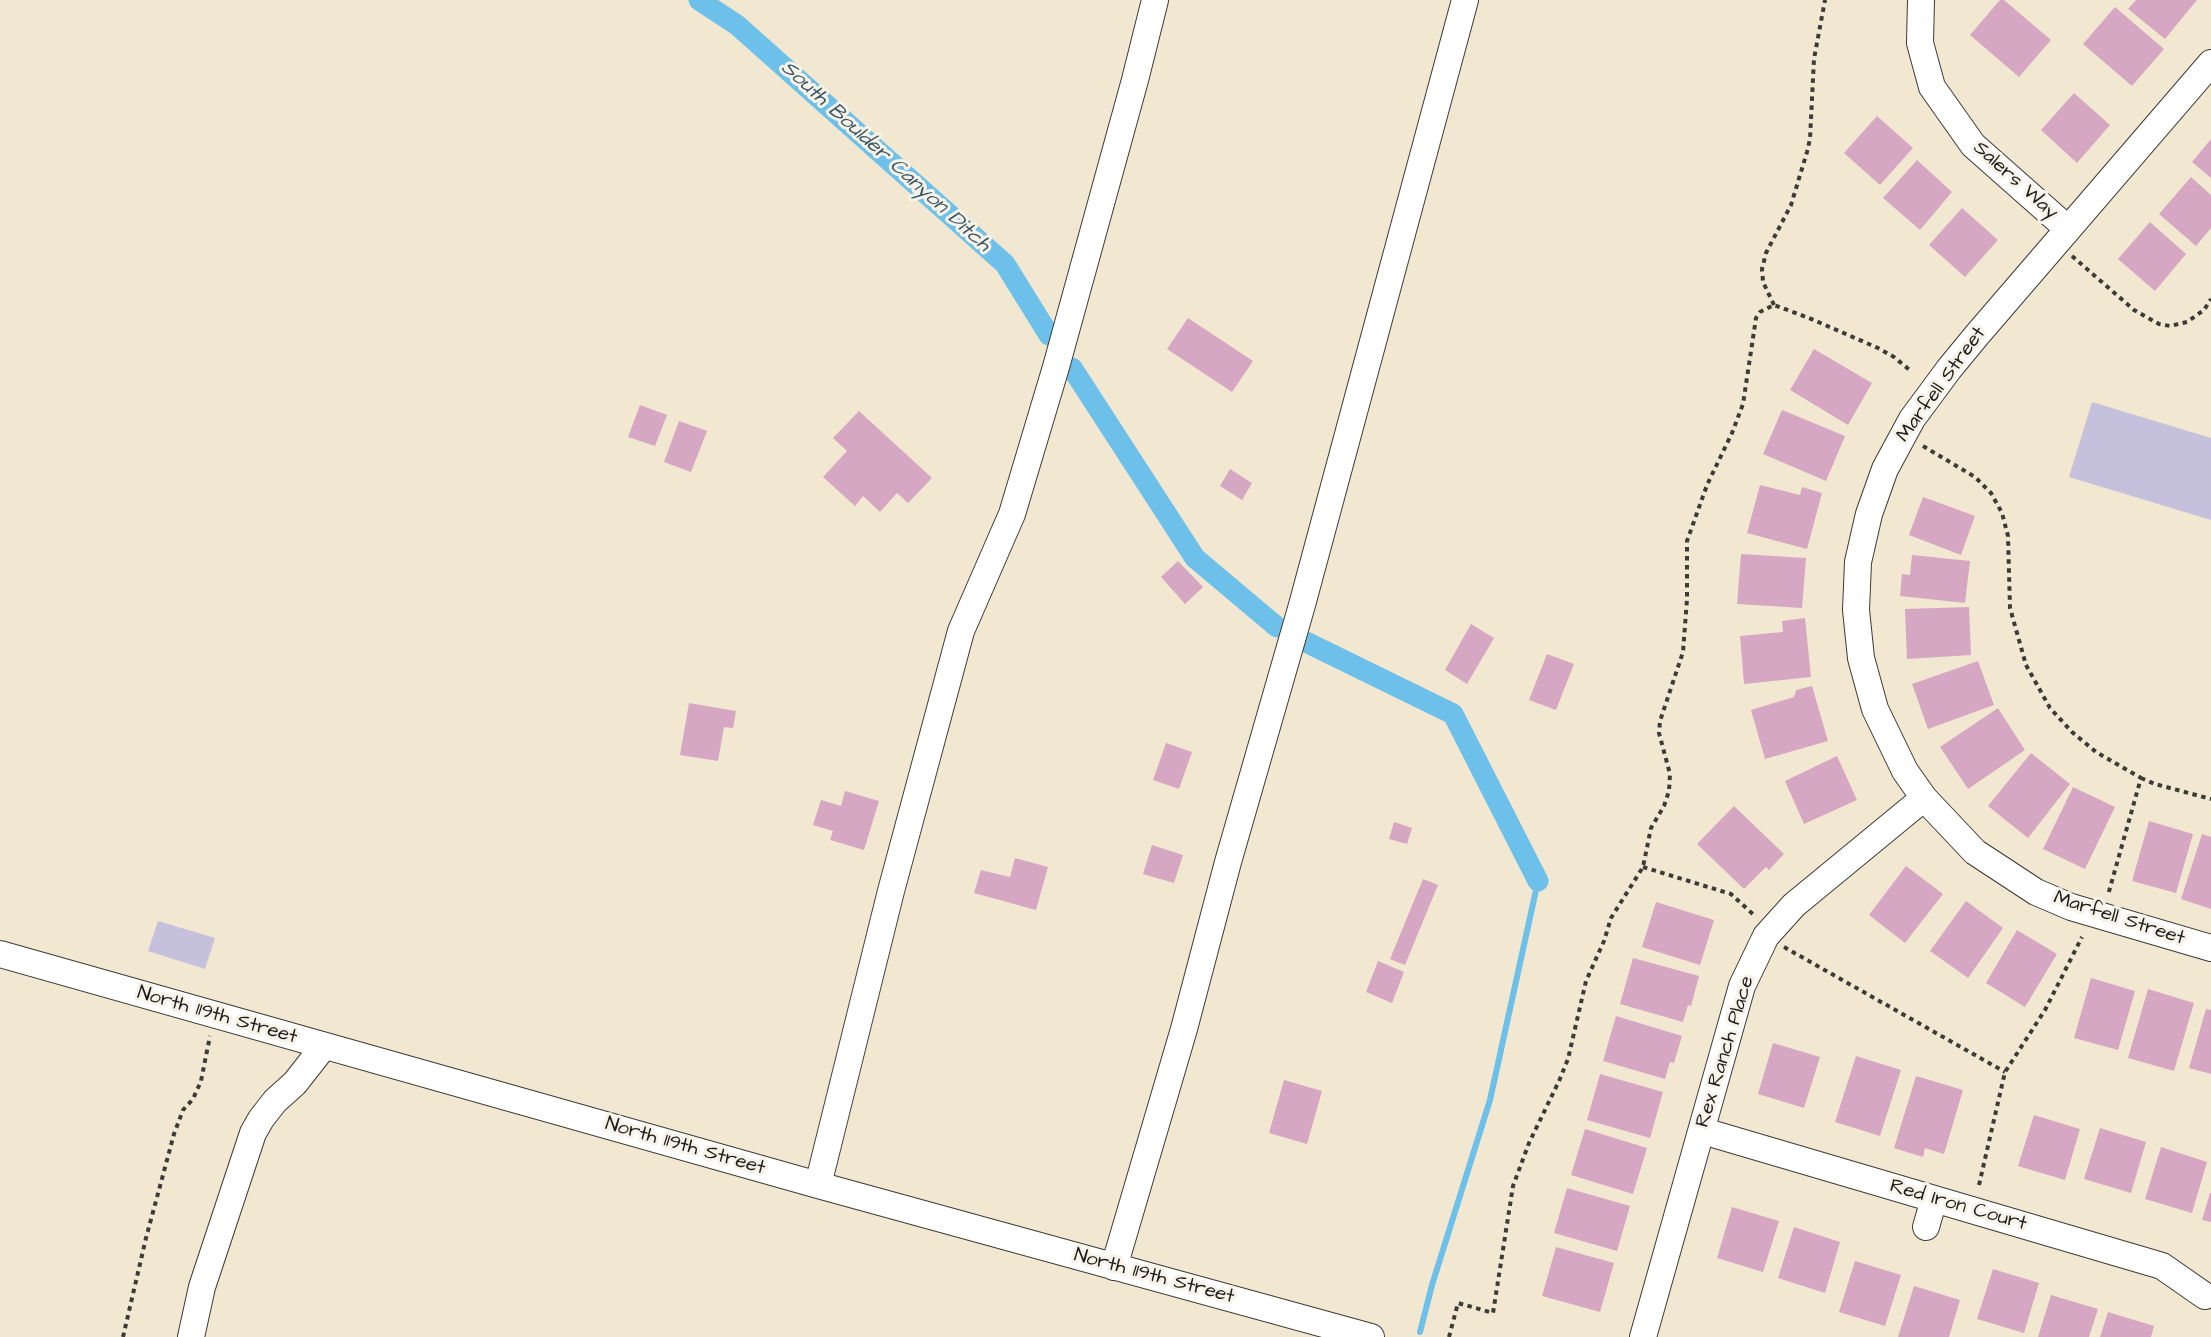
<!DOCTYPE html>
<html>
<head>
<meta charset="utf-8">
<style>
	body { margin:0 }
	canvas { display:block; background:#f2e8d1 }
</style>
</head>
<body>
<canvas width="2211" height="1337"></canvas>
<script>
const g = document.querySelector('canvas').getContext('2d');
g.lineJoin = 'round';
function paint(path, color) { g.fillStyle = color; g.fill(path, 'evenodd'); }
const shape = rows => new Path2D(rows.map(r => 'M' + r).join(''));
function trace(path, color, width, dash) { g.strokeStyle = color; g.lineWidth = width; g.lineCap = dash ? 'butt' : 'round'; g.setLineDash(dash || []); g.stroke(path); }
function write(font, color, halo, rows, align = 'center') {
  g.font = font + ' "Architects Daughter",sans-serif'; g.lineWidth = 6; g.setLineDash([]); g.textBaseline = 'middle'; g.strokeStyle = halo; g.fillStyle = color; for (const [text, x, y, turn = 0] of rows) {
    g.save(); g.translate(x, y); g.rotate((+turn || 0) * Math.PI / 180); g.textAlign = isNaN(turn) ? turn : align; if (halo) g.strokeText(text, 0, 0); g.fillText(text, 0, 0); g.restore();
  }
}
paint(shape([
	[2092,402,2211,438,2211,520,2069,477],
	[158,921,215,938,205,969,148,951]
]), '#c5c0db');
trace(shape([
	[1420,1332,1432,1285,1490,1100,1538,881]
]), '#6dc0e9', 6);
trace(shape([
	[699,0,737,25,1005,264,1049,335],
	[1072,368,1195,558,1277,627],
	[1306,642,1453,714,1538,881]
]), '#6dc0e9', 21);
paint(shape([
	[2000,0,2004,0,2051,40,2019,77,1970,35],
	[2136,0,2197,0,2165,39,2128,9],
	[2115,7,2164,49,2132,86,2083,44],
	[2074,93,2110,125,2077,163,2041,130],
	[1877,116,1913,148,1880,185,1844,153],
	[2211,139,2211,178,2192,162],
	[1917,160,1952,192,1920,230,1883,198],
	[2191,177,2211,195,2211,228,2196,246,2159,214],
	[1962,208,1998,240,1965,277,1929,245],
	[2150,222,2186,254,2155,291,2118,259],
	[1188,318,1253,361,1232,392,1167,349],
	[1814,349,1872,383,1848,425,1790,390],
	[640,405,667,415,655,446,628,437],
	[1782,410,1845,436,1826,481,1763,454],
	[859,411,932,478,908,503,897,493,880,512,863,496,855,506,823,477,847,451,833,438],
	[679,421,707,431,691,472,664,462],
	[1230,469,1252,483,1242,500,1220,486],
	[1760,485,1800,495,1802,487,1822,493,1807,549,1747,533],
	[1923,497,1975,516,1961,555,1909,535],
	[1741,554,1806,558,1802,608,1737,604],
	[1912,555,1970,561,1965,603,1900,596,1902,574,1910,575],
	[1178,561,1203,587,1185,604,1161,577],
	[1969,607,1971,655,1907,659,1905,609],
	[1805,618,1811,677,1744,684,1740,636,1783,632,1782,621],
	[1471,624,1494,638,1467,684,1445,670],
	[1547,654,1574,664,1556,710,1529,700],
	[1978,661,1994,705,1928,729,1912,684],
	[1812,686,1828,741,1765,759,1751,710,1794,697,1796,690],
	[689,703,736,711,733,728,724,727,718,761,680,755],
	[1998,708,2025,750,1968,789,1940,747],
	[1166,743,1192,752,1179,789,1153,780],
	[2031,753,2070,784,2028,838,1988,806],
	[1837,756,1857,800,1804,824,1785,781],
	[2073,787,2115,807,2085,869,2043,849],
	[845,791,879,801,864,850,830,840,833,831,813,825,821,800,841,806],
	[1734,806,1784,854,1769,870,1766,867,1744,889,1697,844],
	[2149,821,2193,834,2176,893,2132,881],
	[1394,822,1412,828,1407,844,1389,839],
	[2202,834,2211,837,2211,909,2181,899],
	[1152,845,1183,855,1174,883,1143,874],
	[1015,858,1048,867,1036,910,974,893,981,870,1010,877],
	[1906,866,1943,894,1905,943,1869,915],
	[1423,879,1438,885,1405,965,1390,959],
	[1966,901,2003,928,1968,978,1930,951],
	[1656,902,1714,920,1700,965,1642,947],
	[2017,930,2057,954,2025,1007,1986,983],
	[1633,958,1699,976,1691,1006,1688,1005,1683,1022,1620,1004],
	[1378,961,1404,972,1392,1003,1366,992],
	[2091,978,2135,991,2118,1050,2074,1038],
	[2148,989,2194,1003,2174,1071,2128,1058],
	[2206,1009,2211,1010,2211,1074,2189,1068],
	[1616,1016,1682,1036,1674,1063,1670,1062,1665,1079,1603,1061],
	[1773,1043,1820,1057,1804,1108,1758,1094],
	[1856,1056,1901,1070,1880,1136,1835,1122],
	[1600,1074,1663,1092,1650,1138,1587,1120],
	[1916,1076,1963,1090,1944,1154,1925,1148,1923,1157,1894,1148],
	[1284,1080,1322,1091,1307,1144,1269,1133],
	[2034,1115,2080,1129,2065,1180,2018,1166],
	[2100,1128,2146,1142,2131,1193,2084,1179],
	[1585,1129,1647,1148,1633,1194,1571,1175],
	[2161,1147,2207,1162,2192,1213,2145,1199],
	[1567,1188,1630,1206,1617,1251,1554,1233],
	[2210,1193,2211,1193,2211,1222,2202,1220],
	[1732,1207,1779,1221,1763,1272,1717,1258],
	[1794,1227,1840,1242,1825,1293,1778,1278],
	[1556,1247,1614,1263,1600,1312,1542,1296],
	[1855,1261,1901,1275,1885,1326,1839,1312],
	[1993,1269,2039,1283,2024,1333,1977,1319],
	[1914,1286,1960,1300,1949,1337,1898,1337],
	[2051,1295,2098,1309,2089,1337,2038,1337],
	[2108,1312,2154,1326,2151,1337,2100,1337]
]), '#d6a7c2');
const minor = shape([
	[1921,0,1920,43,1932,87,1973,145,2068,229],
	[2211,63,1977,335,1949,369,1912,419,1885,469,1869,514,1858,562,1856,610,1861,658,1875,709,1905,771,1924,798,1975,852,2036,892,2071,907,2211,948],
	[0,954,818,1185,1371,1337],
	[1703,1131,2162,1266,2205,1296],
	[818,1185,891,891,961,631,1012,514,1056,367,1135,80,1155,0],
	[1926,1227,1934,1199],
	[1114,1267,1184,1029,1228,862,1302,605,1465,0],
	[191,1337,202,1287,253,1133,261,1119,275,1101,295,1083,324,1046],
	[1643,1337,1742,986,1766,936,1794,905,1924,798]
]);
trace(minor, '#3c3b37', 28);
trace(shape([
	[2072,256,2134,310,2159,324,2170,326,2187,322,2204,310,2211,299],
	[1774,305,1763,282,1762,269,1766,253,1791,205,1807,152,1810,139,1814,59,1825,0],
	[1923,446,1975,477,1991,493,2002,513,2008,536,2010,608,2026,665,2050,708,2072,732,2096,752,2141,778,2108,895],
	[2141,778,2155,784,2211,799],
	[1643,867,1731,894,1755,916],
	[1784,947,2005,1072],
	[1979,1185,2005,1072,2045,1010,2082,937],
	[123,1337,146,1238,174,1134,183,1110,193,1099,201,1081,210,1036],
	[1449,1337,1458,1303,1493,1313,1513,1186,1529,1143,1559,1081,1568,1059,1586,981,1604,941,1611,918,1643,867,1651,828,1664,806,1669,791,1670,774,1659,733,1660,721,1683,652,1687,599,1687,541,1707,485,1732,433,1743,404,1756,318,1760,312,1774,305,1809,318,1878,348,1894,357,1912,372]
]), '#3c3b37', 4, [4.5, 4.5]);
trace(minor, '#fff', 26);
write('20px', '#1c1c1c', '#f7f3e8', [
	["Salers Way",2015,181,42],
	["Marfell Street",1942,385,-54],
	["Marfell Street",2119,919,18],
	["North 119th Street",217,1016,16],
	["Rex Ranch Place",1726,1052,-73],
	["North 119th Street",685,1147,16],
	["Red Iron Court",1958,1206,16],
	["North 119th Street",1154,1277,15]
]);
write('italic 21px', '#385564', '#f7f3e8', [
	["South Boulder Canyon Ditch",885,157,42]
]);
</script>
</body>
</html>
